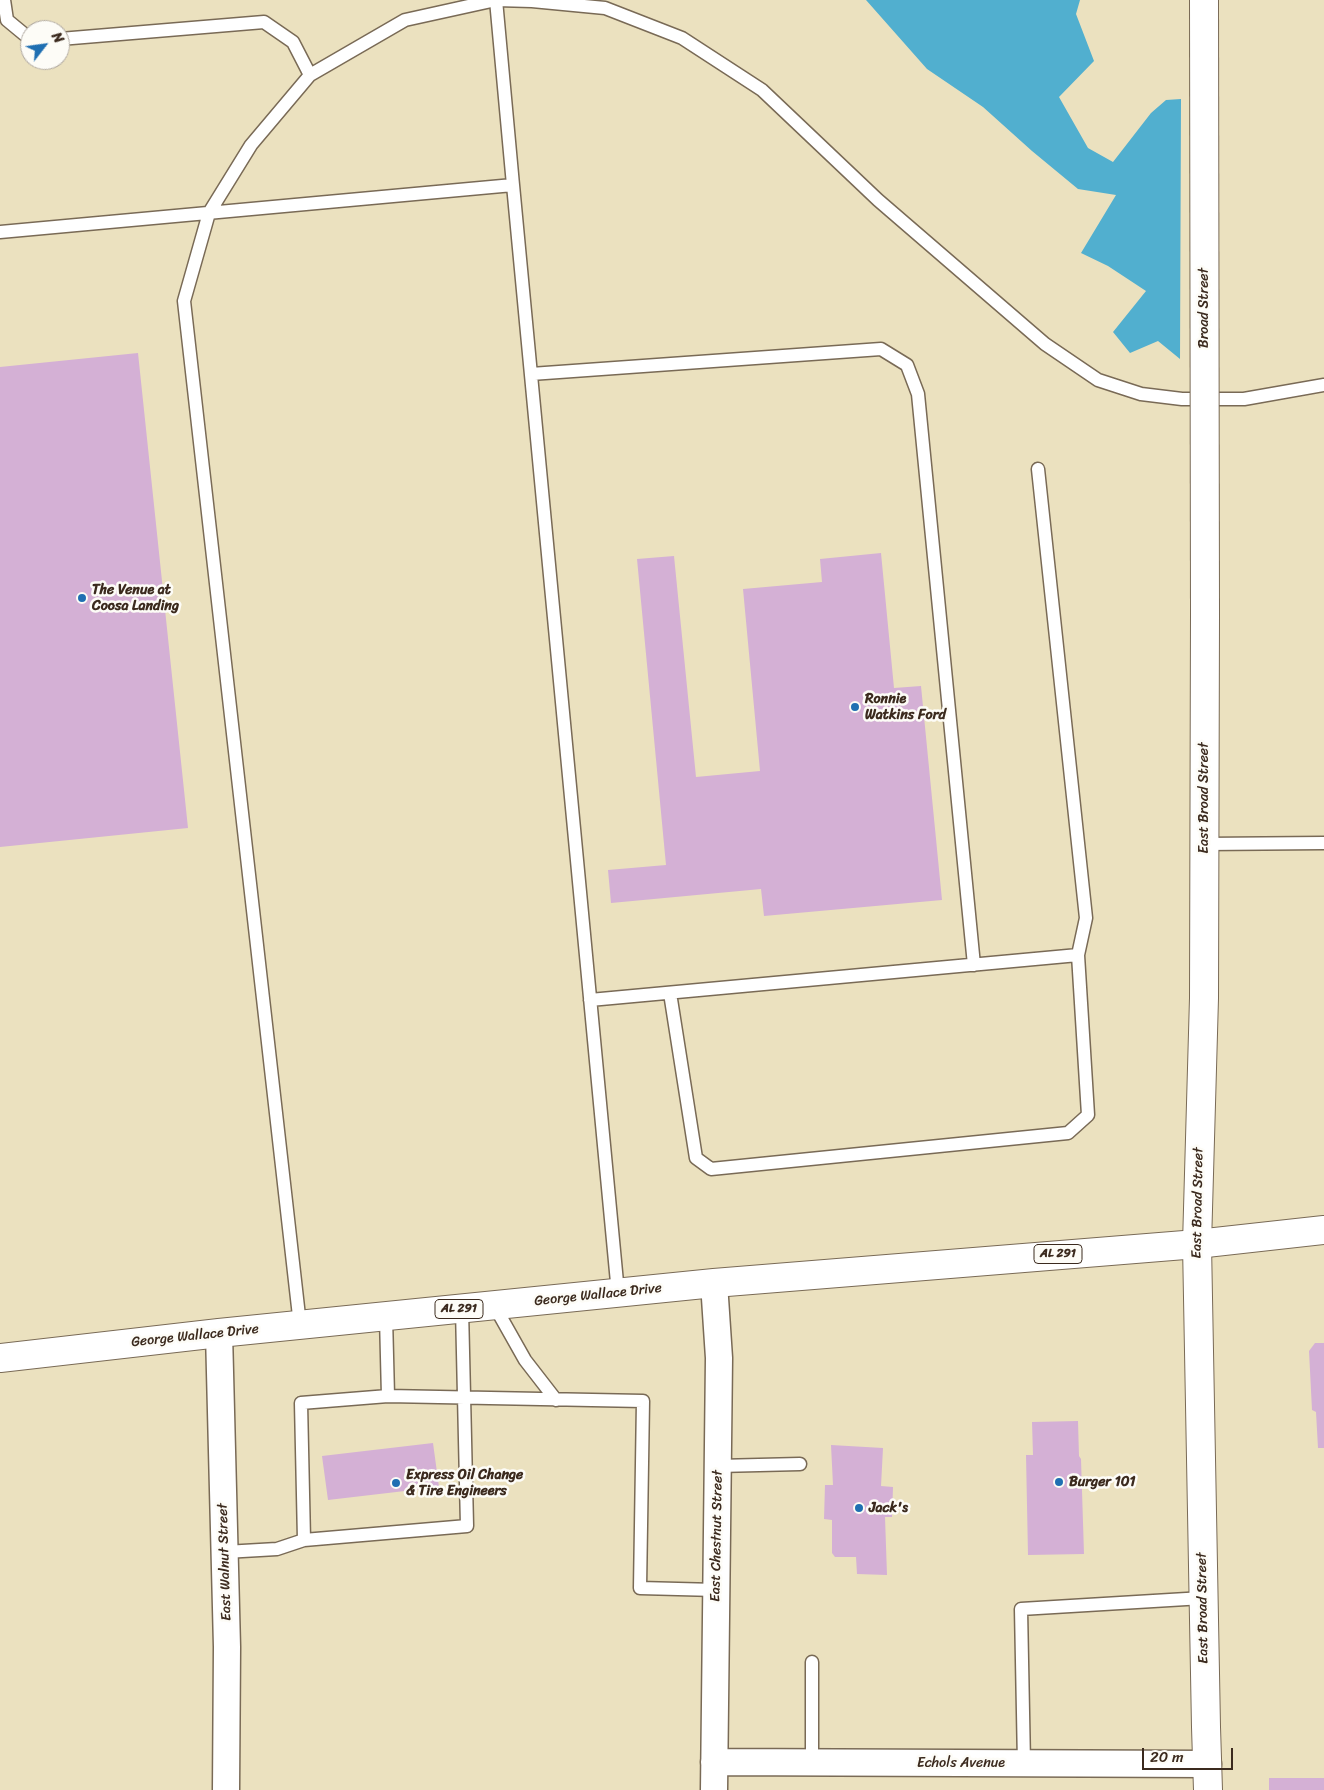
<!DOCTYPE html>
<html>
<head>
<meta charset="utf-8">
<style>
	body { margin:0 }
	#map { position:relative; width:1324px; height:1790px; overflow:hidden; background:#ebe1bf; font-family:Sriracha,sans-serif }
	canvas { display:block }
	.north { position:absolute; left:20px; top:20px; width:50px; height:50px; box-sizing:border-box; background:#fdfcf7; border:1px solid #afa8a0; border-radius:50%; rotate:60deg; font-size:14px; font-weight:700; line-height:20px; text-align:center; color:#3b2a1e }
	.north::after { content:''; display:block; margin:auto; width:18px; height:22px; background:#1f6fb2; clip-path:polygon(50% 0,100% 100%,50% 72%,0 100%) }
	.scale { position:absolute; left:1142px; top:1748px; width:91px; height:22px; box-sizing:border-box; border:2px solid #3b2a1e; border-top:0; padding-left:6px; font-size:15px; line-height:18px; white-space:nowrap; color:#3b2a1e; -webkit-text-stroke:4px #fdfcf7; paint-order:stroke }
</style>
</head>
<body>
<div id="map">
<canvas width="1324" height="1790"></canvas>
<div class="north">N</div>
<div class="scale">20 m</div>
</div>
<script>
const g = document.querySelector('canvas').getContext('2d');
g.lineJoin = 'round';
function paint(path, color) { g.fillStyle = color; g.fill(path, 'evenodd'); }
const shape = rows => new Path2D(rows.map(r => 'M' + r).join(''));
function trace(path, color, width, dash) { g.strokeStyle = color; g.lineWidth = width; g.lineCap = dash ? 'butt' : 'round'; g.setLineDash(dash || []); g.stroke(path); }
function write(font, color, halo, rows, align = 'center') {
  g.font = font + ' Sriracha,sans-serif'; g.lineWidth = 5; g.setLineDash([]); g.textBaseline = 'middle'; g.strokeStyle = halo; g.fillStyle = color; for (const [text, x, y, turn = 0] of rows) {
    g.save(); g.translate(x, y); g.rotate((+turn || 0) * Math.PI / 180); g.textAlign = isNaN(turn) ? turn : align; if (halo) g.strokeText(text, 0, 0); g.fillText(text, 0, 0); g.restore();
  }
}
paint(shape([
	[866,0,1080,0,1076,14,1094,61,1059,97,1088,148,1113,162,1151,113,1166,100,1181,99,1180,359,1158,341,1130,353,1113,332,1146,291,1108,266,1081,253,1116,195,1078,189,1032,151,983,107,927,69]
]), '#51afcf');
paint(shape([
	[138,353,188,828,0,847,0,367],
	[881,553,894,688,921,686,942,900,764,916,761,889,611,903,608,870,666,865,637,559,674,556,696,777,760,771,743,589,822,582,820,559],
	[1315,1343,1324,1343,1324,1448,1318,1448,1316,1412,1312,1410,1309,1351],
	[1078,1421,1079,1456,1081,1459,1084,1554,1028,1555,1026,1455,1033,1455,1032,1422],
	[433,1443,439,1487,328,1500,322,1456],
	[831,1445,883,1448,881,1486,893,1487,892,1517,885,1517,887,1575,857,1574,856,1557,835,1557,832,1553,832,1520,824,1519,825,1485,833,1485],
	[1269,1778,1324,1778,1324,1790,1269,1790]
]), '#d4b0d5');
const service = shape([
	[4,0,7,20,30,39],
	[496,0,532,1,605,8,682,38,762,90,878,200,1045,344,1098,380,1141,394,1182,399,1244,399,1324,385],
	[60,39,264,22,293,42,310,75],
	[0,232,513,185,618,1293],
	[531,374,881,349,907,365,918,394,974,965],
	[1204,844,1324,843],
	[670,993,696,1158,711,1169,1068,1133,1088,1115,1078,955],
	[590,1000,1078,955,1086,918,1038,469],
	[494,1305,525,1360,556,1400],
	[386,1317,388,1396,643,1401,640,1588,716,1590],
	[300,1325,184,301,209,213,251,145,310,75,405,20,496,0,513,185],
	[388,1396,301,1403,304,1540,467,1526,462,1309],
	[718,1466,800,1464],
	[225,1552,277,1549,304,1540],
	[812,1762,812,1662],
	[1024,1764,1021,1609,1203,1598]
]);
const minor = shape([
	[219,1333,227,1647,226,1790],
	[714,1762,1208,1764],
	[714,1790,719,1358,714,1283]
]);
const secondary = shape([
	[1205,615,1204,998,1197,1244,1206,1727,1208,1790]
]);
const trunk = shape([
	[0,1358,219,1333,714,1283,1197,1244,1324,1230]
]);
trace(service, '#796a56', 15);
trace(minor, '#796a56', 29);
trace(secondary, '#796a56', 30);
trace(trunk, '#796a56', 30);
trace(service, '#fff', 12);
trace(minor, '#fff', 26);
trace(secondary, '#fff', 28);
trace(trunk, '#fff', 28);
const secondaryBridge = shape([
	[1204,0,1205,615]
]);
trace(secondaryBridge, '#796a56', 30, []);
trace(secondaryBridge, '#fff', 28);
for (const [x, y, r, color] of [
	[82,598,5,"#1f6fb2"],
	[855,707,5,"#1f6fb2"],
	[1059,1482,5,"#1f6fb2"],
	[396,1483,5,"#1f6fb2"],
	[859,1508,5,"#1f6fb2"]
]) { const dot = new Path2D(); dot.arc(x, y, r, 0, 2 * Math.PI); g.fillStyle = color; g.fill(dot); trace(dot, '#fdfcf7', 2); }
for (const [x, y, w] of [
	[1058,1254,48],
	[459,1309,48]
]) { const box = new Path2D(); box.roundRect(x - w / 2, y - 9.5, w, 19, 4); g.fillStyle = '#fdfcf7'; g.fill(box); trace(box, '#3b2a1e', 1); }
write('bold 12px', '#3b2a1e', null, [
	["AL 291",1058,1254],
	["AL 291",459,1309]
]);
write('14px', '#3b2a1e', '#fdfcf7', [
	["Broad Street",1204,308,-90],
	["East Broad Street",1204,798,-90],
	["East Broad Street",1198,1203,-89],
	["George Wallace Drive",598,1295,-6],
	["George Wallace Drive",195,1336,-6],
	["East Chestnut Street",717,1536,-89],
	["East Walnut Street",225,1562,-92],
	["East Broad Street",1203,1608,-91],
	["Echols Avenue",961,1763]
]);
write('bold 14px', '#3b2a1e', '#fdfcf7', [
	["The Venue at",92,590],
	["Coosa Landing",92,606],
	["Ronnie",865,699],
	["Watkins Ford",865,715],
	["Express Oil Change",406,1475],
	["& Tire Engineers",406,1491],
	["Burger 101",1069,1482],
	["Jack's",869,1508]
], 'left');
</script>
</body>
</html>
